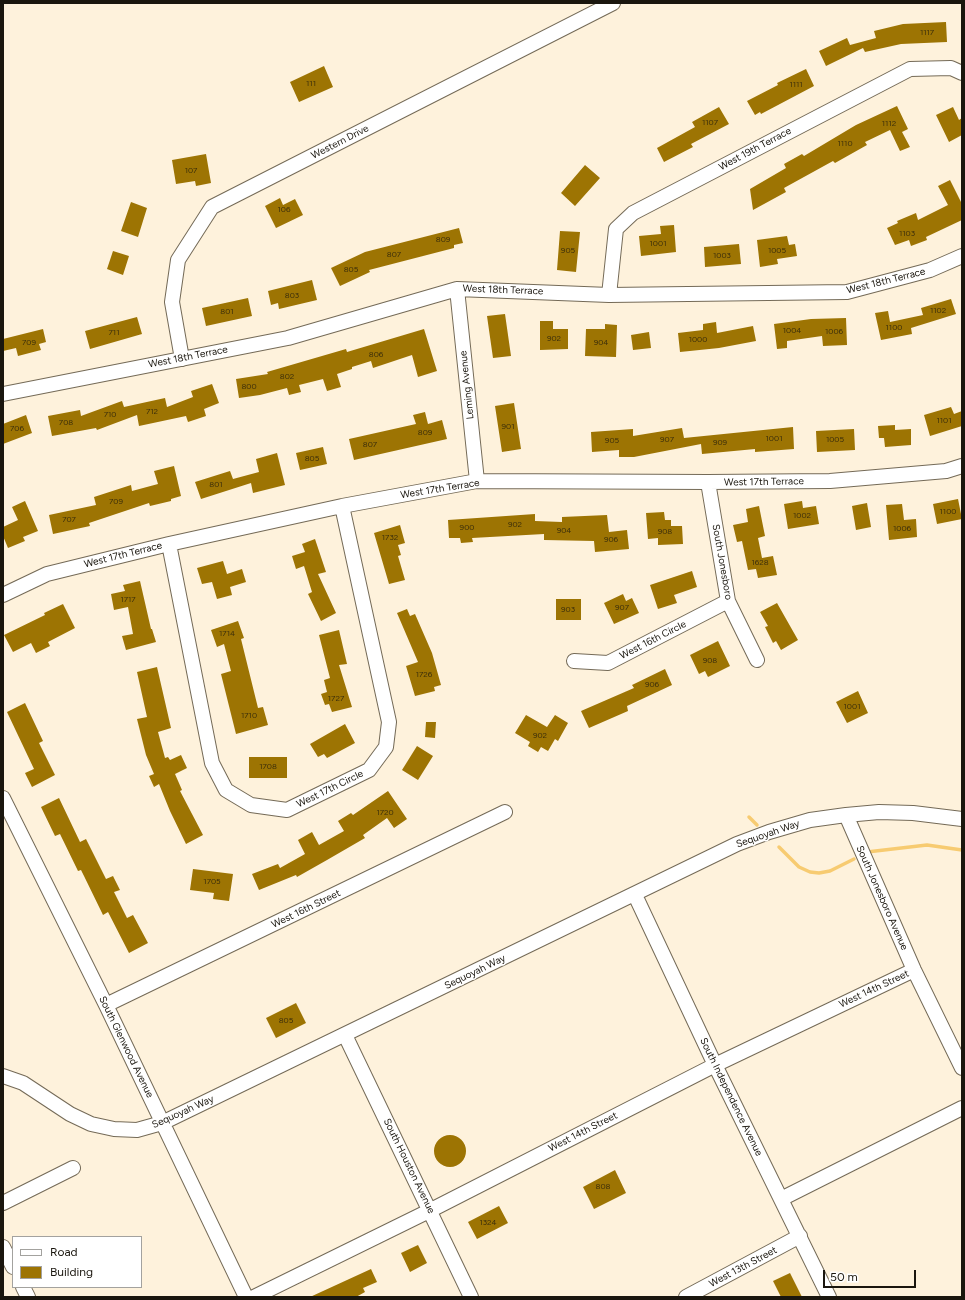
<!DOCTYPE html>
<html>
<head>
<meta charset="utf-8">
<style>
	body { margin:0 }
	#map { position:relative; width:965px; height:1300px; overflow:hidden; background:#fef2dc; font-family:Figtree,sans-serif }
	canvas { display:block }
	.frame { position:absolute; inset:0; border:4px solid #1a160e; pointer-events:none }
	.legend { position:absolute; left:12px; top:1236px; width:130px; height:52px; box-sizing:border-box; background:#fff; border:1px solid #a3a29f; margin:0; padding:5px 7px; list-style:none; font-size:12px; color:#1a160e }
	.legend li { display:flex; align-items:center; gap:8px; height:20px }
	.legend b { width:20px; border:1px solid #a3a29f }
	.scale { position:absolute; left:823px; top:1270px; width:93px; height:18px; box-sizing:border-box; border:2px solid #1a160e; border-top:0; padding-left:5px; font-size:12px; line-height:14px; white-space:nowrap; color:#1a160e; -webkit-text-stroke:3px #fff; paint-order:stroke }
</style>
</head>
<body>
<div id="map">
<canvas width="965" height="1300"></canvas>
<div class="frame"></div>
<ul class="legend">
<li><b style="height:5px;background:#fff"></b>Road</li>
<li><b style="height:11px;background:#9d7403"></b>Building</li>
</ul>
<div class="scale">50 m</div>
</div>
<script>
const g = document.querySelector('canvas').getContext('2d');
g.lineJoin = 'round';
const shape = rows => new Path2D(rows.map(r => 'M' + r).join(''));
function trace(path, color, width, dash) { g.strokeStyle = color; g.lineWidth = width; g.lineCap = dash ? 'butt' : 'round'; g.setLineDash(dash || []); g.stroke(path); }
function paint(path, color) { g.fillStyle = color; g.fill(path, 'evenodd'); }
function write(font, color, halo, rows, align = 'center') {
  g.font = font + ' Figtree,sans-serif'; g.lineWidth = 3; g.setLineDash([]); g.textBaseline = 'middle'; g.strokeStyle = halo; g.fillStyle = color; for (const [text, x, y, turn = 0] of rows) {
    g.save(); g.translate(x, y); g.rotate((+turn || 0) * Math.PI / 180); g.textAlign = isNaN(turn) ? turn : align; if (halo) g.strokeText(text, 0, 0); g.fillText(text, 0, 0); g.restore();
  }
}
trace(shape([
	[749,817,757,825],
	[779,847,799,867,810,872,819,873,830,871,854,859],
	[867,852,927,845,962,850]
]), '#f7cb71', 3.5);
paint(shape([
	[946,22,947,42,901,44,865,52,863,48,826,66,819,51,847,38,850,45,876,38,874,31,903,24],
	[324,66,333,87,299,102,290,82],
	[806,69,814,86,761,114,760,112,755,115,747,101,778,85,777,83],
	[897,106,908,129,902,132,910,147,900,151,890,130,865,142,867,145,835,163,833,161,784,188,786,192,753,210,750,189,786,168,784,164,802,154,804,156,856,125],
	[719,107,729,124,691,144,693,147,664,162,657,148,695,127,692,122],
	[953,107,959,120,962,118,962,135,949,142,936,115],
	[206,154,211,183,196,186,195,181,176,184,172,160],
	[585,165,600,178,575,206,561,193],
	[950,180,962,204,962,220,926,237,927,240,911,246,909,240,895,245,887,228,898,223,897,221,916,213,918,220,948,205,938,186],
	[280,198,283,205,295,199,303,215,276,228,265,206],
	[131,202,147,208,138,237,121,231],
	[674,225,676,252,641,256,639,236,661,234,660,226],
	[459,228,463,243,454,245,454,248,369,270,370,272,340,286,331,268,365,252],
	[560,231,580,232,576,272,557,270],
	[787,236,789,245,795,244,797,256,777,259,778,264,760,267,757,240],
	[739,244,741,264,705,267,704,247],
	[113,251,129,256,123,275,107,269],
	[312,280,317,300,279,309,278,303,271,305,268,291],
	[248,298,252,316,206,326,202,308],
	[951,299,956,314,911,328,912,334,881,340,875,313,888,311,890,322,923,315,921,308],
	[505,314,511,356,493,358,487,316],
	[137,317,142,334,90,349,85,331],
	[846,318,847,345,823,346,822,336,787,341,787,348,777,349,774,324,811,319],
	[540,321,553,321,553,329,568,329,568,349,540,350],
	[716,322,717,333,753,326,756,341,719,348,680,352,678,333,703,330,703,324],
	[605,324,617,325,616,357,585,356,586,329,605,329],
	[43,329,46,342,39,344,41,350,18,356,16,348,3,351,3,339],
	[424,329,437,371,418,377,412,355,373,368,371,361,352,367,352,369,337,374,341,387,327,391,323,379,299,385,301,392,289,395,287,388,260,395,239,398,236,379,268,374,267,372,346,349,347,352],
	[649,332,651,348,633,350,631,335],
	[212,384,219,403,204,409,206,416,188,422,186,416,139,426,137,415,97,430,96,428,52,436,48,416,80,410,81,416,122,401,124,407,165,398,167,407,193,397,191,391],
	[514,403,521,449,502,452,495,406],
	[951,407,954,414,962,411,962,426,930,436,924,415],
	[425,412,428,424,442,420,447,439,354,460,349,439,416,424,413,415],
	[26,415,32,433,3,444,3,424],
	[895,425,895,430,911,429,911,445,885,447,884,438,879,438,878,426],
	[793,427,794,449,755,452,755,449,702,454,701,444,634,457,619,457,619,450,592,452,591,432,633,429,633,436,682,428,684,438],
	[854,429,855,450,817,452,816,431],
	[323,447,327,464,300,470,296,453],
	[277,453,285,485,253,493,251,483,201,499,195,482,230,471,233,479,259,472,256,459],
	[174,466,181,496,171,499,171,501,150,506,149,503,89,523,90,526,53,534,49,515,96,505,94,497,131,485,132,491,158,484,154,471],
	[958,499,962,519,937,524,933,504],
	[25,501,38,531,23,537,25,541,8,548,3,536,3,527,18,520,12,507],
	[802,501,803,508,816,506,819,524,788,529,784,504],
	[867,503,871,527,856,530,852,506],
	[902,504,904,520,916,519,917,537,889,540,886,505],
	[759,506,765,536,758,538,762,558,773,556,777,575,758,578,756,569,748,570,742,541,737,542,733,525,748,522,746,509],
	[664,512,665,520,671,520,671,526,682,526,683,544,658,545,658,538,648,539,646,513],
	[535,514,535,521,562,522,562,517,607,515,609,532,627,530,629,549,595,552,594,541,544,540,544,534,472,538,473,542,461,543,460,538,449,538,448,520],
	[400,525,405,543,398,545,401,555,398,556,405,580,389,584,374,533],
	[315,539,326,572,318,574,336,613,321,621,308,594,312,592,304,566,296,569,292,556,305,552,302,544],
	[223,561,227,574,242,569,246,582,230,587,232,595,217,599,212,582,202,584,197,568],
	[692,571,697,587,674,595,677,603,658,609,650,585],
	[140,581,151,629,152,629,156,642,126,650,122,636,133,634,128,607,114,610,111,594,125,591,123,585],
	[623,594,626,601,632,598,639,613,614,624,604,603],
	[556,599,581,599,581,620,556,620],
	[777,603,798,640,781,650,776,641,773,643,765,627,768,626,760,612],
	[63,604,75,628,48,642,50,646,36,653,31,643,13,652,4,635,45,615,44,613],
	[407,609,410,616,415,614,432,653,441,685,434,687,435,691,415,696,406,666,418,662,397,613],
	[238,621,244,638,241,639,258,708,263,707,268,725,236,734,221,674,231,671,224,644,217,647,211,630],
	[339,630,347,664,339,665,352,707,332,712,329,704,325,705,321,694,327,692,324,680,330,678,319,635],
	[718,641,730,666,708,677,705,671,699,674,690,655],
	[157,667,171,728,158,732,165,758,168,757,170,760,181,755,187,768,175,774,182,790,180,791,203,835,186,844,170,811,159,784,154,787,149,776,154,774,146,755,137,719,147,717,137,672],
	[665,669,672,685,627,706,628,711,589,728,581,711,634,688,632,685],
	[858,691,868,713,847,723,836,702],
	[25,703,43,741,39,743,55,775,32,787,25,773,34,769,7,712],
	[526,715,547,727,555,715,568,723,558,741,555,739,548,751,541,747,538,752,528,746,530,742,515,733],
	[426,722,436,722,435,738,425,737],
	[345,724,355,743,327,758,324,754,318,757,310,744],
	[417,746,433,756,418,780,402,770],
	[249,757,287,757,287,778,249,778],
	[388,791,407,819,394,828,387,818,363,835,365,838,327,860,297,877,296,875,259,890,252,874,278,864,280,868,305,854,298,840,312,832,319,845,344,831,338,821,351,813,353,815],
	[59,798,80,842,86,839,106,879,113,876,120,890,114,892,127,918,133,915,148,943,129,953,108,912,103,915,84,876,81,870,78,871,60,834,55,836,41,807],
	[193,869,233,874,229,901,213,899,214,893,190,890],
	[296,1003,306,1023,276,1038,266,1018],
	'434 1151a16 16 0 1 1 32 0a16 16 0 1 1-32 0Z',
	[615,1170,626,1193,594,1209,583,1187],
	[499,1206,508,1223,477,1239,468,1222],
	[418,1245,427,1263,410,1272,401,1253],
	[371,1269,377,1282,363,1288,365,1292,356,1297,310,1297],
	[790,1273,802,1297,781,1297,773,1281]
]), '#9d7403');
const minor = shape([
	[457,289,477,481],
	[609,295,616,229,633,213,910,69,951,68,962,73],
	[182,359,172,302,178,260,212,207,613,3],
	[3,394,288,338,457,289,609,295,847,292,930,270,962,256],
	[708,482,728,601,757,660],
	[169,544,212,763,226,790,251,805,287,810,369,770,386,747,389,722,342,506],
	[3,595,47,574,169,544,342,506,477,481,708,482,830,481,946,471,962,466],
	[574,661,608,663,728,601],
	[3,798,106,1005,246,1297],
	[846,815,914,970,962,1068],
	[635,895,715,1065,829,1297],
	[106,1005,505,812],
	[345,1035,471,1297],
	[3,1076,23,1083,70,1114,91,1124,114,1129,137,1130,162,1123,737,844,769,832,810,820,846,815,879,812,913,813,962,819],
	[781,1199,962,1108],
	[3,1203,73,1168],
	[3,1247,13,1267],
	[23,1287,28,1297],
	[254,1297,431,1210,715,1065,914,970],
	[686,1297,800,1236]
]);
trace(minor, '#746a57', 16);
trace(minor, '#fff', 14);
write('8px', '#3b2e0b', null, [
	["1117",927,33],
	["111",311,84],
	["1111",796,85],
	["1107",710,123],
	["1112",889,124],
	["1110",845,144],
	["107",191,171],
	["106",284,210],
	["1103",907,234],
	["809",443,240],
	["1001",658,244],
	["905",568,251],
	["1005",777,251],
	["807",394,255],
	["1003",722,256],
	["805",351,270],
	["803",292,296],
	["1102",938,311],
	["801",227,312],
	["1100",894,328],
	["1004",792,331],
	["1006",834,332],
	["711",114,333],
	["902",554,339],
	["1000",698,340],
	["709",29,343],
	["904",601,343],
	["806",376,355],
	["802",287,377],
	["800",249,387],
	["712",152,412],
	["710",110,415],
	["1101",944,421],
	["708",66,423],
	["901",508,427],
	["706",17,429],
	["809",425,433],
	["1001",774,439],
	["907",667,440],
	["1005",835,440],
	["905",612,441],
	["909",720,443],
	["807",370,445],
	["805",312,459],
	["801",216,485],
	["709",116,502],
	["1100",948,512],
	["1002",802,516],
	["707",69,520],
	["902",515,525],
	["900",467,528],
	["1006",902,529],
	["904",564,531],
	["908",665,532],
	["1732",390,538],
	["906",611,540],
	["1628",760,563],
	["1717",128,600],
	["907",622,608],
	["903",568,610],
	["1714",227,634],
	["908",710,661],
	["1726",424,675],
	["906",652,685],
	["1727",336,699],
	["1001",852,707],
	["1710",249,716],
	["902",540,736],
	["1708",268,767],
	["1720",385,813],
	["1705",212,882],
	["805",286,1021],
	["808",603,1187],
	["1324",488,1223]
]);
write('10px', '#1a160e', '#fff', [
	["Western Drive",340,142,-27],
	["West 19th Terrace",755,149,-28],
	["West 18th Terrace",886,281,-14],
	["West 18th Terrace",503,290,2],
	["West 18th Terrace",188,357,-11],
	["Leming Avenue",467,385,-96],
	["West 17th Terrace",764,482,-1],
	["West 17th Terrace",440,489,-9],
	["West 17th Terrace",123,555,-14],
	["South Jonesboro",722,562,80],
	["West 16th Circle",653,640,-27],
	["West 17th Circle",330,789,-26],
	["Sequoyah Way",768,834,-19],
	["South Jonesboro Avenue",882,898,66],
	["West 16th Street",306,909,-26],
	["Sequoyah Way",475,972,-26],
	["West 14th Street",874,989,-25],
	["South Glenwood Avenue",126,1047,64],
	["South Independence Avenue",731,1097,64],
	["Sequoyah Way",183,1112,-24],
	["West 14th Street",583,1132,-27],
	["South Houston Avenue",409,1166,64],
	["West 13th Street",743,1267,-28]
]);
</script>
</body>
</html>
